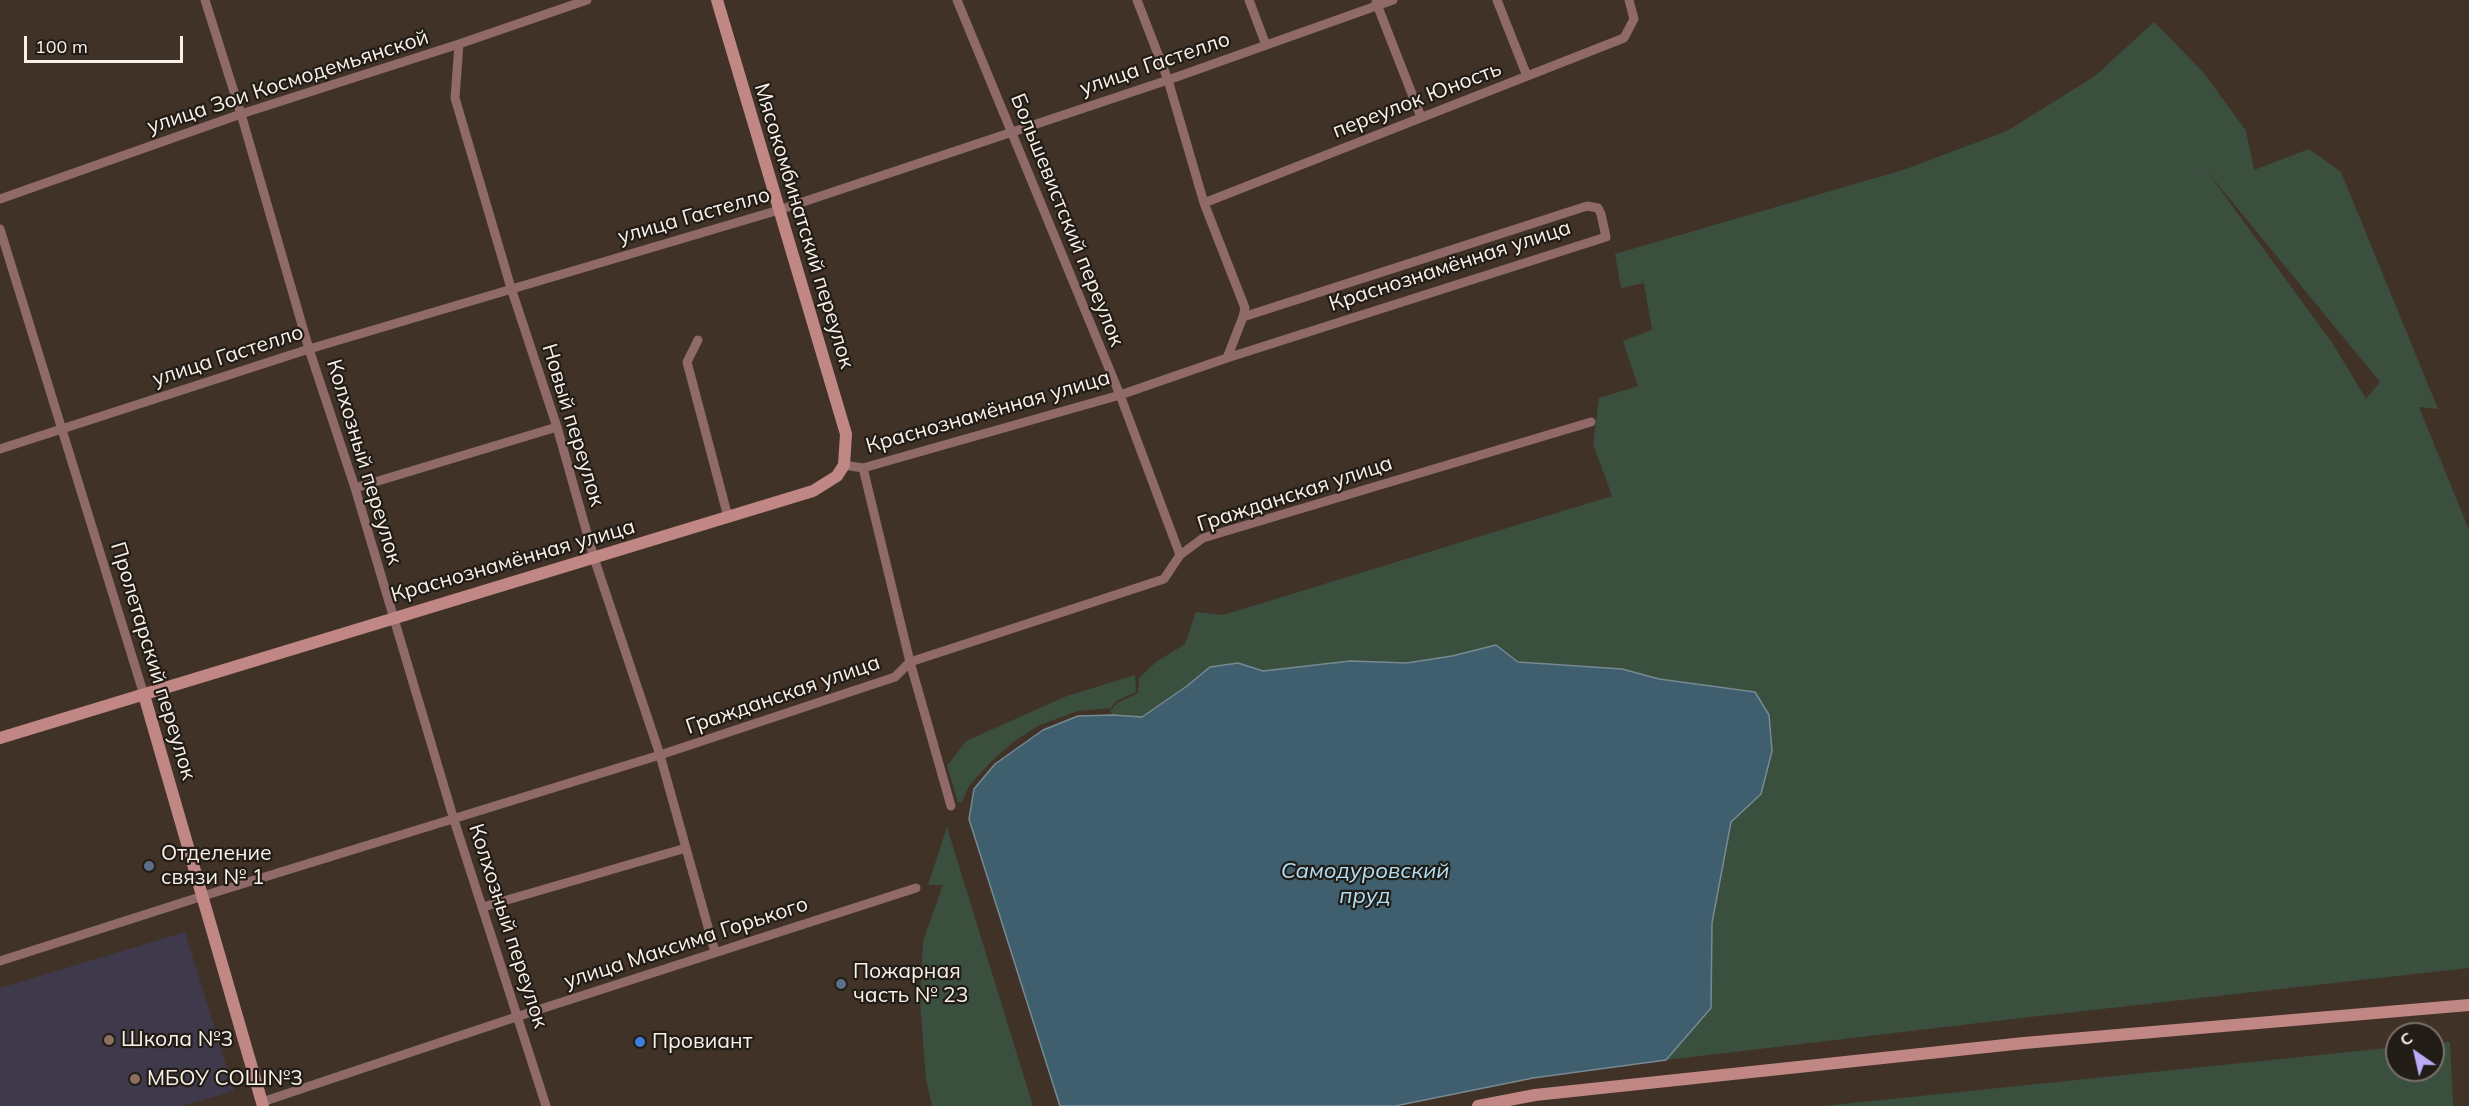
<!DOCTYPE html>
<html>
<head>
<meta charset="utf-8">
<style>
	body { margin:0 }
	#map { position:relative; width:2469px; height:1106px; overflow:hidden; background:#403226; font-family:Mulish,sans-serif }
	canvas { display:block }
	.north { position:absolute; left:2385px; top:1022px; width:60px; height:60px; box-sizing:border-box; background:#221c16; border:2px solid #78716a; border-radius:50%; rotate:326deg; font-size:16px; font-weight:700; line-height:24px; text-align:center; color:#f9f1e9 }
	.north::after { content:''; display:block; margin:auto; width:21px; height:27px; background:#bbaaf6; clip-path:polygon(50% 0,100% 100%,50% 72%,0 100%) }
	.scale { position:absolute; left:24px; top:36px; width:159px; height:27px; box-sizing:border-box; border:3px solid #f9f1e9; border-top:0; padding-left:8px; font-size:18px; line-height:21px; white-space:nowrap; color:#f9f1e9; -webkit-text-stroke:4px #221c16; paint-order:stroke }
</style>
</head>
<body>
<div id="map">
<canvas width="2469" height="1106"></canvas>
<div class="north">С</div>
<div class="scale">100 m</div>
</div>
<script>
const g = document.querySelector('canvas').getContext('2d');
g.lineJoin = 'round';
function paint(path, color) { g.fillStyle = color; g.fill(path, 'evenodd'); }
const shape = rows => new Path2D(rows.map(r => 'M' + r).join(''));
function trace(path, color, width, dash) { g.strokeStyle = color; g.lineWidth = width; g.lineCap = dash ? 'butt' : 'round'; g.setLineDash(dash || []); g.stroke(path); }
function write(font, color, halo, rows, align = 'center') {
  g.font = font + ' Mulish,sans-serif'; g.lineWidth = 4.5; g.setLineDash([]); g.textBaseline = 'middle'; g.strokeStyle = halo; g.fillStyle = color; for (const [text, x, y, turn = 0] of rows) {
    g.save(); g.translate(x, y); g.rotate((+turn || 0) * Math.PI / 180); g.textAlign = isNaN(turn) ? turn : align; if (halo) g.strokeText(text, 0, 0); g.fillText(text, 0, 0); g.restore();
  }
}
paint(shape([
	[185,932,234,1091,182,1106,0,1106,0,988]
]), '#3e3a4b');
paint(shape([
	[2154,22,2204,73,2246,131,2254,170,2309,149,2341,172,2438,409,2419,407,2469,530,2469,968,2021,1018,1666,1060,1711,1008,1712,923,1731,822,1761,794,1701,686,1659,679,1622,669,1518,662,1496,645,1452,656,1407,663,1350,661,1263,671,1238,663,1210,667,1187,686,1141,717,1113,715,1110,711,1117,703,1138,693,1139,678,1156,662,1185,644,1196,612,1223,615,1612,496,1593,444,1599,398,1638,386,1623,341,1652,330,1644,283,1621,288,1615,254,1906,169,2007,131,2095,76],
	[2206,170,2380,382,2366,399,2333,344],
	[1135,675,1136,692,1116,701,1111,708,1078,711,1040,725,1013,742,992,761,969,786,962,802,958,802,947,766,966,741,1067,696],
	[947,827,1033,1106,932,1106,926,1079,920,1001,923,941,943,885,928,885],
	[2450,1042,2453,1106,1823,1106,2397,1047,2397,1070,2433,1070,2433,1044]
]), '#3b4f3f');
const water = shape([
	[1496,645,1518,662,1622,669,1659,679,1755,692,1769,715,1772,751,1761,794,1731,822,1712,923,1711,1008,1666,1060,1533,1078,1395,1106,1060,1106,969,819,974,789,995,764,1043,730,1078,716,1113,715,1142,717,1187,686,1210,667,1238,663,1263,671,1350,661,1407,663,1452,656,1496,645]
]);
paint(water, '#3f5e6e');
trace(water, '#778a93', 1.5);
trace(shape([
	[205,0,241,114,309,349,355,488,454,820,546,1106],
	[957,0,1120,395,1180,555],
	[1137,0,1168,80,1204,203,1245,308,1243,317,1227,358],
	[1249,0,1266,45],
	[1497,0,1527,76],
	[1376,2,1421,117],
	[459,44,455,98,511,288,557,427,594,558,660,755,715,952],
	[0,199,241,114,459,44,587,0],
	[1204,203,1624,38,1634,19,1629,0],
	[0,229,144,695],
	[698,340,687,362,728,517],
	[0,449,309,349,779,210,1168,80,1393,0],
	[844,465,863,468,1120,395,1227,358,1606,237,1601,214,1598,208,1587,206,1243,317],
	[863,468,910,662,951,806],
	[355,488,557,427],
	[483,907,686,848],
	[0,961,203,896,660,755,895,677,910,662,1164,579,1180,555,1203,538,1591,422],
	[262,1102,519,1016,916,888]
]), '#8f6a68', 9);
trace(shape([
	[144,695,263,1106],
	[0,738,813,491,837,476,844,465,846,434,717,0],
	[1478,1106,1535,1095,2024,1043,2469,1005]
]), '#c08784', 12);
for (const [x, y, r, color] of [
	[149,866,6,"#5c6f8a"],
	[841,984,6,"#5c6f8a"],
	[109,1040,6,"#8d6e63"],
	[640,1042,6,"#3f7fe0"],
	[135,1079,6,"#8d6e63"]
]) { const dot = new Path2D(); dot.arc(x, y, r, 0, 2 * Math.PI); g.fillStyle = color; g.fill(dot); trace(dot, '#221c16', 2); }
write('21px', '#f9f1e9', '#221c16', [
	["улица Гастелло",1155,64,-19],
	["улица Зои Космодемьянской",288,82,-18],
	["переулок Юность",1417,100,-21],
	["улица Гастелло",694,216,-16],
	["Большевистский переулок",1067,220,68],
	["Мясокомбинатский переулок",804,226,73],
	["Краснознамённая улица",1450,266,-18],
	["улица Гастелло",228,356,-18],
	["Краснознамённая улица",988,412,-16],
	["Новый переулок",573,425,73],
	["Колхозный переулок",364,462,73],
	["Гражданская улица",1295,494,-18],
	["Краснознамённая улица",513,561,-16],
	["Пролетарский переулок",153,661,73],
	["Гражданская улица",783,695,-19],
	["Колхозный переулок",508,926,72],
	["улица Максима Горького",686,943,-18]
]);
write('21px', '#f9f1e9', '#221c16', [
	["Отделение",161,854],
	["связи № 1",161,878],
	["Пожарная",853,972],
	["часть № 23",853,996],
	["Школа №3",121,1040],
	["Провиант",652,1042],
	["МБОУ СОШ№3",147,1079]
], 'left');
write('italic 22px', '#b0dff8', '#221c16', [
	["Самодуровский",1365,871],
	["пруд",1365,896]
]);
</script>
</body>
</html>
